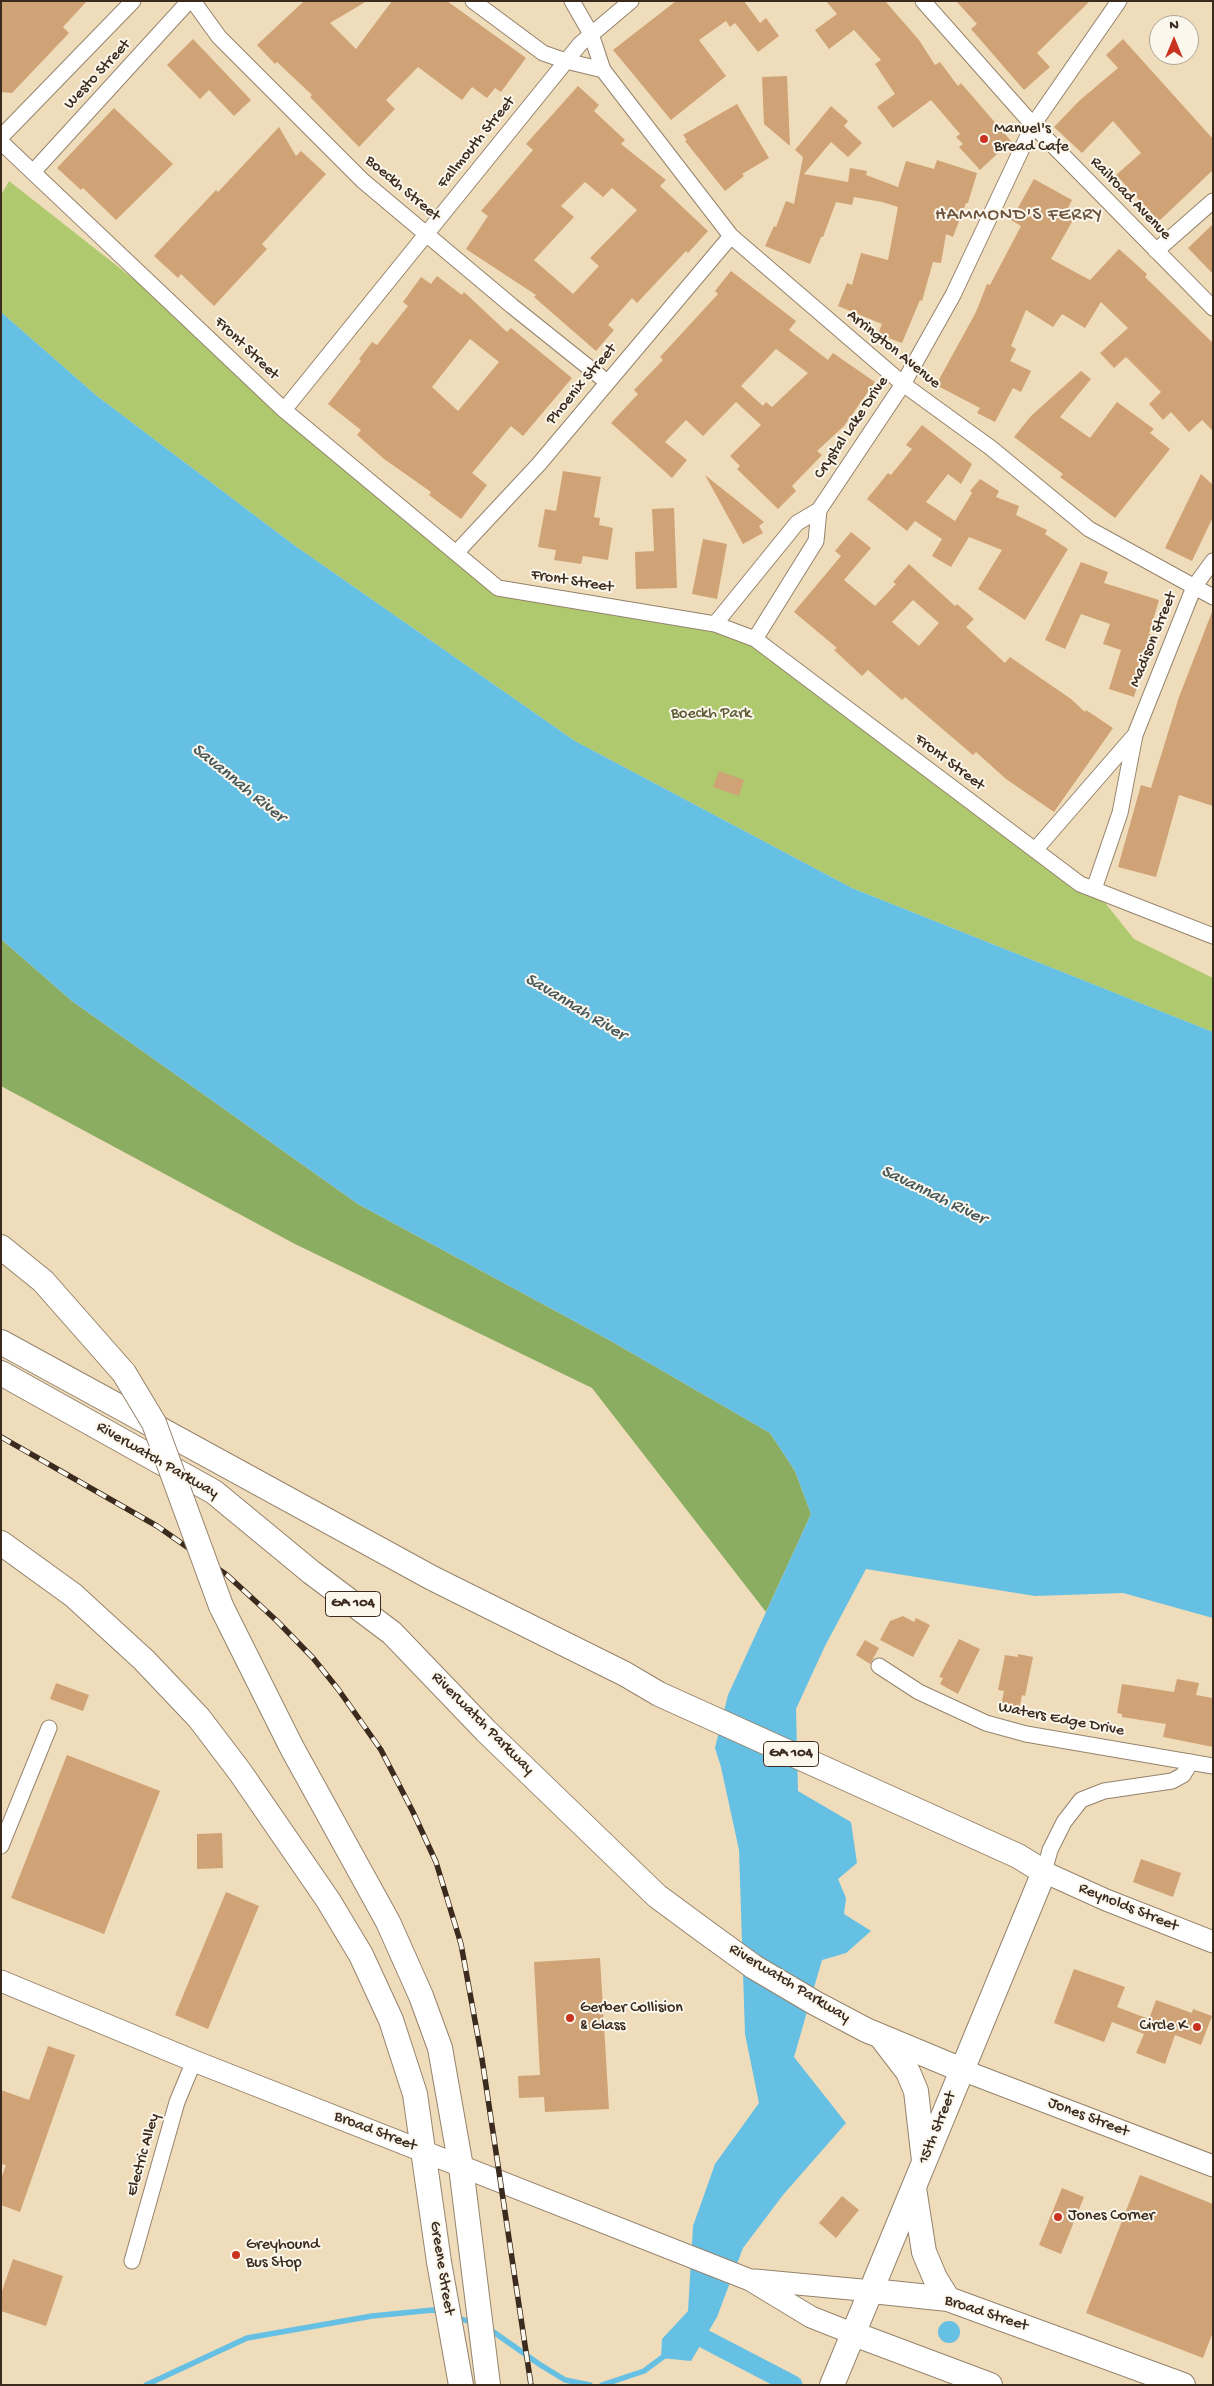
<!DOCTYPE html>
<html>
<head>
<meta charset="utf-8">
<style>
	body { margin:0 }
	#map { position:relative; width:1214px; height:2386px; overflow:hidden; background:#efdcba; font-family:"Gochi Hand",sans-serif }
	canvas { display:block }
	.frame { position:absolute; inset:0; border:2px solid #3b2a1e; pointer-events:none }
	.north { position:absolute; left:1149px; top:15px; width:50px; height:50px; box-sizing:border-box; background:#fbf7ec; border:1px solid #aea59a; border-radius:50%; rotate:0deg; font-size:14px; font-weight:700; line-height:20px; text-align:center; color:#3b2a1e }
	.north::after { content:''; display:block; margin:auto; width:18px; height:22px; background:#c8321e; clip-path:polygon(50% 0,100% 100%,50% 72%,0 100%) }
</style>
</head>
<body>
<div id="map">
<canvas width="1214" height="2386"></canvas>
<div class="frame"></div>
<div class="north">N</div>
</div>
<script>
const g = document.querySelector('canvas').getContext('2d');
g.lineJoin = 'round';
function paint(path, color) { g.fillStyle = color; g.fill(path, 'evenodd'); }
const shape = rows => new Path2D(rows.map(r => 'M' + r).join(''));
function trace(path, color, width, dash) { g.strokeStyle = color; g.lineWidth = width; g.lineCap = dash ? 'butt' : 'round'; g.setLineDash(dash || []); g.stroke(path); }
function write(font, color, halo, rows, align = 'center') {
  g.font = font + ' "Gochi Hand",sans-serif'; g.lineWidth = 4; g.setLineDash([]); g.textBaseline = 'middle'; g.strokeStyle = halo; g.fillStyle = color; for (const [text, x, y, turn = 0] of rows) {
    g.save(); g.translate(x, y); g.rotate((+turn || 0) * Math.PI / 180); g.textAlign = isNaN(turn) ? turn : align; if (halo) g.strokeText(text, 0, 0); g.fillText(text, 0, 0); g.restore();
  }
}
paint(shape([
	[9,181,210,339,498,588,738,632,1094,889,1134,939,1213,978,1213,1032,852,888,575,741,294,545,97,396,1,312,1,195]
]), '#afc96f');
paint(shape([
	[1,939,72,1001,358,1204,611,1341,770,1433,795,1471,811,1514,766,1612,592,1388,295,1244,1,1086]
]), '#8bad62');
paint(shape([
	[1,312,97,396,294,545,575,741,852,888,1213,1032,1213,1618,1123,1593,1035,1596,866,1569,825,1646,796,1709,798,1791,851,1822,857,1863,838,1879,846,1898,844,1914,871,1931,846,1953,822,1960,794,2057,846,2123,783,2195,743,2248,717,2317,691,2361,661,2358,662,2339,688,2311,693,2226,715,2164,759,2103,745,2034,739,1850,721,1767,715,1748,728,1695,811,1514,795,1471,770,1433,611,1341,358,1204,72,1001,1,939],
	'938 2332a11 11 0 1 1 22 0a11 11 0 1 1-22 0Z'
]), '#66c0e4');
trace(shape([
	[455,2317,474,2323],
	[488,2328,539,2364,565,2380,590,2385],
	[146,2385,247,2338,372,2316,433,2310,441,2312],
	[602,2385,644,2371,667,2354]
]), '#66c0e4', 5.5);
trace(shape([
	[701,2323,695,2334,793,2385]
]), '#66c0e4', 19);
paint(shape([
	[1,1,87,1,63,27,69,33,12,93,1,92],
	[304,1,367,1,330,23,356,49,392,1,447,1,526,58,501,92,495,88,487,98,472,87,462,100,418,67,386,100,395,109,359,147,310,97,312,95,277,62,275,64,257,45],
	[676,1,744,1,760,23,766,18,779,36,758,52,735,23,730,27,726,21,699,40,726,76,671,120,613,50],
	[826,1,885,1,919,40,935,65,940,62,958,86,961,83,1011,141,980,170,959,147,963,144,956,137,960,134,931,100,893,128,877,107,895,94,875,64,881,60,854,30,829,49,815,30,837,14],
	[956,1,1090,1,1037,53,1050,67,1024,90,971,29,977,24],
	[193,39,251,100,234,116,209,90,200,99,167,65],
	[1123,39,1213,139,1213,170,1159,221,1116,175,1141,153,1113,121,1082,153,1054,127,1079,101,1118,68,1106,55],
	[787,76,790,146,764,124,762,77],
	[578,86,599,105,594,111,625,140,621,144,666,180,660,186,708,231,688,253,686,251,637,303,632,298,608,325,614,330,596,351,534,297,536,295,466,249,488,216,481,211,533,150,526,144],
	[585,182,603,197,612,188,637,210,590,258,599,266,573,294,534,260,574,217,561,206],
	[737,104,769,158,742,174,744,176,725,191,685,141,687,140,683,135],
	[831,106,848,121,844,126,862,143,848,157,831,142,804,174,848,182,850,168,867,171,866,175,898,187,906,161,934,169,937,160,977,173,968,203,966,203,953,237,946,234,941,263,933,262,922,301,920,300,902,343,878,334,882,324,838,306,847,283,852,285,861,253,888,260,898,207,882,202,854,197,852,205,836,202,823,237,821,237,810,264,765,246,774,226,776,227,786,201,794,204,803,157,795,150],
	[114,108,173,164,116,220,83,188,81,190,57,168],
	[279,127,296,156,301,151,326,174,262,244,267,249,214,306,181,274,178,278,154,256,216,190,218,192],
	[1034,179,1072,200,1068,208,1077,213,1051,259,1090,280,1119,249,1147,274,1145,277,1213,343,1213,431,1202,420,1189,432,1171,412,1163,420,1149,404,1161,392,1126,357,1114,368,1100,353,1128,328,1101,302,1085,328,1062,314,1053,327,1026,310,1011,346,1016,349,1010,361,1031,371,1021,392,1013,388,995,422,977,413,980,408,936,385,976,312,987,284,990,285,1021,226,1011,220],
	[1213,224,1213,274,1188,248],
	[731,271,796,321,789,330,828,360,833,353,875,382,844,426,817,451,822,455,792,486,796,491,778,509,737,469,740,466,730,456,761,425,736,402,703,436,686,420,665,442,687,460,672,478,611,423,638,394,634,390,663,360,660,357,718,294,715,291],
	[776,349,808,373,772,407,766,402,763,406,741,386],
	[437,276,462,295,464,292,507,332,511,328,572,378,523,436,511,426,472,473,487,485,461,519,429,495,431,492,384,459,357,435,361,430,328,404,361,361,359,359,372,342,377,345,408,306,403,302,421,277,431,284],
	[470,339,499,362,458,411,432,387],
	[1081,371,1091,379,1060,417,1090,438,1117,402,1154,429,1150,433,1170,449,1115,518,1060,477,1063,474,1014,437,1031,416],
	[922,425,972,464,961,484,948,474,926,502,955,521,972,493,970,491,980,479,999,491,996,497,1019,506,1016,515,1047,530,1045,534,1068,549,1025,620,978,589,1002,550,969,537,951,567,932,556,942,539,915,521,907,531,867,499,888,473,891,475,912,449,906,445],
	[563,471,601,477,594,517,600,518,599,525,613,528,608,560,583,556,581,564,554,560,556,550,538,547,545,509,556,511],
	[1201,474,1213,485,1213,517,1192,561,1165,548],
	[705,475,764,522,759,526,763,533,743,544],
	[674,508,677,588,636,589,635,552,654,551,652,509],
	[851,532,871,548,844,580,875,606,896,584,893,582,909,564,955,606,957,604,974,619,966,627,1005,663,1010,657,1071,699,1085,712,1086,710,1113,728,1054,812,1006,779,976,752,973,755,905,697,902,700,868,670,862,676,834,650,837,648,794,612,841,556,835,551],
	[913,600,939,623,919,646,892,622],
	[703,539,727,544,717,599,692,594],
	[1081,562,1108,572,1104,583,1159,600,1149,634,1153,635,1134,697,1109,689,1121,650,1103,644,1110,624,1081,614,1065,649,1045,640],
	[1212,612,1213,806,1179,795,1156,877,1118,867,1141,785,1151,788,1179,697],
	[719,771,744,780,739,796,713,787],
	[903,1616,914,1622,916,1618,930,1625,913,1657,880,1640,890,1621],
	[959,1639,980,1649,958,1694,940,1684,943,1678,939,1677],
	[865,1640,879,1648,870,1664,856,1655],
	[1018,1654,1033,1657,1025,1696,1022,1695,1019,1710,1001,1706,1004,1691,998,1690,1005,1655,1018,1657],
	[1177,1679,1199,1683,1196,1695,1213,1698,1213,1747,1163,1737,1166,1724,1122,1717,1122,1714,1117,1713,1122,1684,1174,1692],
	[56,1683,89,1695,83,1711,50,1699],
	[67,1755,160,1791,104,1934,11,1898],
	[222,1833,223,1868,197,1869,197,1834],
	[1141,1859,1181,1873,1173,1897,1133,1882],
	[226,1892,259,1906,208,2029,175,2015],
	[600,1958,609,2109,545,2112,544,2097,519,2098,518,2076,540,2075,534,1962],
	[1074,1969,1125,1987,1117,2007,1149,2019,1156,2000,1192,2013,1193,2009,1212,2016,1201,2045,1175,2035,1165,2064,1136,2053,1144,2034,1112,2022,1104,2042,1054,2023],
	[48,2046,75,2055,20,2212,1,2205,1,2179,6,2165,1,2164,1,2090,29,2100],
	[1140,2175,1213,2204,1213,2332,1203,2358,1086,2313],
	[1062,2188,1084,2197,1061,2254,1039,2245],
	[842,2196,859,2210,836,2238,819,2223],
	[13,2259,63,2276,46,2326,1,2311,1,2294]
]), '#d0a376');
const street = shape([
	[193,1,219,37,363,181,512,306,607,382],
	[473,1,543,53,566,61,603,70],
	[572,1,591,34,603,70,731,236,903,384,991,448,1089,529,1213,597],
	[923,1,1033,125,1213,308],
	[1,137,133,1],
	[1,142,284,410,498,588,715,624,755,639,1080,884,1213,936],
	[33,172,189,1],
	[1156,251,1213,201],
	[284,410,580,44,631,1],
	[456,553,539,464,731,236],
	[715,624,797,523,819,510,903,384,953,295,1033,125,1119,1],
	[755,639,816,541,819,510],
	[1035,850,1134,736],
	[1094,889,1120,813,1135,735,1194,587,1213,561],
	[879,1666,919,1692,986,1723,1026,1734,1213,1766],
	[1,1846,49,1728],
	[1044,1872,1050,1850,1064,1822,1081,1800,1104,1791,1172,1781,1183,1775,1191,1762],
	[132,2261,177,2102,194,2061]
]);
const secondary = shape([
	[1044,1872,1106,1900,1213,1942],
	[1,1981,194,2061,750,2280,811,2317,854,2334],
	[962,2070,1213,2166],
	[755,2280,872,2291]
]);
const primary = shape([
	[1,1247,43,1281,124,1373],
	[1,1342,432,1578,625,1674,659,1694,1018,1856,1044,1872,832,2385],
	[1,1373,214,1492,311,1572,392,1633,486,1731,657,1896,703,1930,754,1967,815,2003,866,2030,962,2070],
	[1,1543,73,1595,144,1660,199,1718,240,1772,328,1900,361,1955,391,2020,415,2094,439,2262,461,2385],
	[221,1606,292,1748,388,1922,421,1996,440,2048,461,2167,488,2385],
	[882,2038,908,2072,916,2091,924,2161],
	[914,2188,924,2252,935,2278,948,2299],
	[872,2291,948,2299,1183,2385],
	[854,2334,990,2385]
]);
trace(street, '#95836c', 17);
trace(secondary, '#95836c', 23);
trace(primary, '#95836c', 26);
trace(street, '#fff', 15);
trace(secondary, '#fff', 21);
trace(primary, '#fff', 24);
const rail = shape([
	[1,1437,157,1526,227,1575,277,1621,313,1658,338,1689,381,1750,413,1812,436,1862,461,1944,482,2059,531,2385]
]);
trace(rail, '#3b2a1e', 5.5);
trace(rail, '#fbf7ec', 4, [11]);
const primaryBridge = shape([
	[124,1373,154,1423,221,1606]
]);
trace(primaryBridge, '#95836c', 26, []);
trace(primaryBridge, '#fff', 24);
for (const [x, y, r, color] of [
	[984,139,5,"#c8321e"],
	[570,2018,5,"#c8321e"],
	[1197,2027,5,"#c8321e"],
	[1058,2217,5,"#c8321e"],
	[236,2255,5,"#c8321e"]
]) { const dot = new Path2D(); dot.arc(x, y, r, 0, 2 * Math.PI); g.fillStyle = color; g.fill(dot); trace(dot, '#fbf7ec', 2); }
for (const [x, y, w] of [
	[353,1604,55],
	[791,1754,55]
]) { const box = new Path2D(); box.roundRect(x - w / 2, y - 12.5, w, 25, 4); g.fillStyle = '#fbf7ec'; g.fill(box); trace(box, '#3b2a1e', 1); }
write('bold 15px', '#3b2a1e', null, [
	["GA 104",353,1604],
	["GA 104",791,1754]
]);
write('16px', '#3b2a1e', '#fbf7ec', [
	["Westo Street",98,75,-47],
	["Fallmouth Street",477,143,-51],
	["Boeckh Street",402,189,40],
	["Railroad Avenue",1130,199,46],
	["Front Street",246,349,44],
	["Arrington Avenue",893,350,39],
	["Phoenix Street",582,385,-50],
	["Crystal Lake Drive",852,428,-56],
	["Front Street",572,582,9],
	["Madison Street",1154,640,-68],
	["Front Street",949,763,37],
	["Riverwatch Parkway",157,1461,30],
	["Waters Edge Drive",1061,1720,11],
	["Riverwatch Parkway",482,1724,45],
	["Reynolds Street",1128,1908,22],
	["Riverwatch Parkway",789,1984,31],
	["Jones Street",1088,2118,21],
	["15th Street",938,2128,-68],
	["Broad Street",375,2132,21],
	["Electric Alley",144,2155,-74],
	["Greene Street",441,2268,81],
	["Broad Street",986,2314,18]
]);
write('16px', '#3b2a1e', '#fbf7ec', [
	["Manuel's",994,130],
	["Bread Cafe",994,148],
	["Gerber Collision",580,2009],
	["& Glass",580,2027],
	["Circle K",1187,2027,"right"],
	["Jones Corner",1068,2217],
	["Greyhound",246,2246],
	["Bus Stop",246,2264]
], 'left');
write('16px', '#5e5a36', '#fbf7ec', [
	["Boeckh Park",711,715]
]);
write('italic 18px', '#485759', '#fbf7ec', [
	["Savannah River",238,784,39],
	["Savannah River",575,1008,31],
	["Savannah River",933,1196,26]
]);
g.letterSpacing = '1px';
write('19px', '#6f543d', '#fbf7ec', [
	["HAMMOND'S FERRY",1019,216]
]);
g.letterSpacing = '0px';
</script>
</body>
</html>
